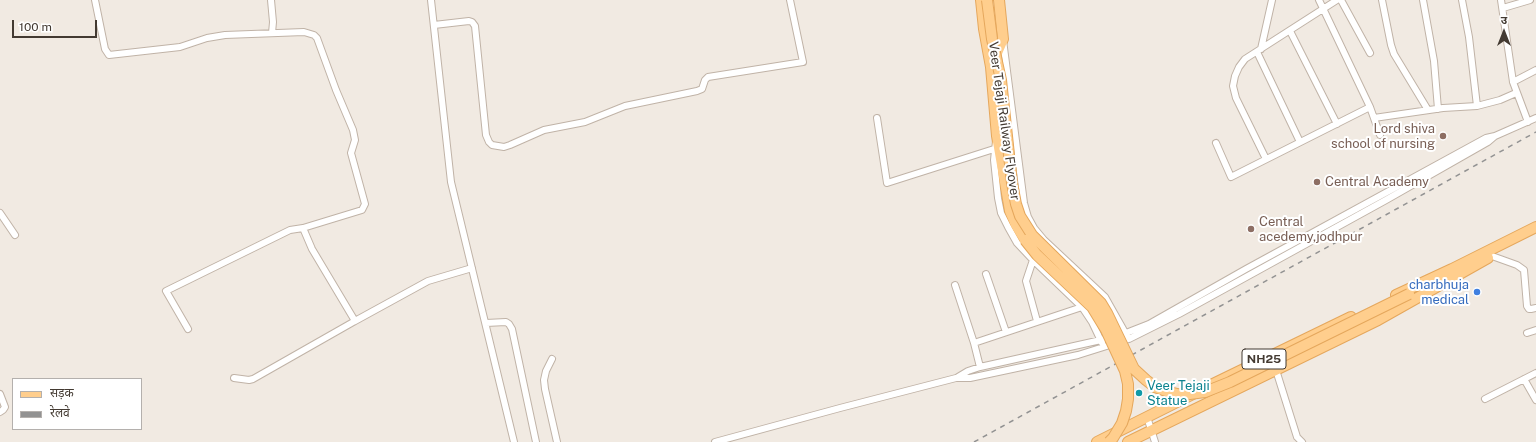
<!DOCTYPE html>
<html>
<head>
<meta charset="utf-8">
<style>
	body { margin:0 }
	#map { position:relative; width:1536px; height:442px; overflow:hidden; background:#f1eae2; font-family:"Public Sans","Noto Sans Devanagari",sans-serif }
	canvas { display:block }
	.legend { position:absolute; left:12px; top:378px; width:130px; height:52px; box-sizing:border-box; background:#fff; border:1px solid #b4b0ad; margin:0; padding:5px 7px; list-style:none; font-size:12px; color:#433a32 }
	.legend li { display:flex; align-items:center; gap:8px; height:20px }
	.legend b { width:20px; border:1px solid #b4b0ad }
	.north { position:absolute; left:1484px; top:12px; width:40px; height:40px; -webkit-text-stroke:3px #fff; paint-order:stroke; rotate:0deg; font-size:11px; font-weight:700; line-height:16px; text-align:center; color:#433a32 }
	.north::after { content:''; display:block; margin:auto; width:14px; height:18px; background:#433a32; clip-path:polygon(50% 0,100% 100%,50% 72%,0 100%) }
	.scale { position:absolute; left:12px; top:20px; width:85px; height:18px; box-sizing:border-box; border:2px solid #433a32; border-top:0; padding-left:5px; font-size:12px; line-height:14px; white-space:nowrap; color:#433a32; -webkit-text-stroke:3px #fff; paint-order:stroke }
</style>
</head>
<body>
<div id="map">
<canvas width="1536" height="442"></canvas>
<ul class="legend">
<li><b style="height:5px;background:#ffce8d"></b>सड़क</li>
<li><b style="height:5px;background:#929292"></b>रेलवे</li>
</ul>
<div class="north">उ</div>
<div class="scale">100 m</div>
</div>
<script>
const g = document.querySelector('canvas').getContext('2d');
g.lineJoin = 'round';
const shape = rows => new Path2D(rows.map(r => 'M' + r).join(''));
function trace(path, color, width, dash) { g.strokeStyle = color; g.lineWidth = width; g.lineCap = dash ? 'butt' : 'round'; g.setLineDash(dash || []); g.stroke(path); }
function write(font, color, halo, rows, align = 'center') {
  g.font = font + ' "Public Sans",sans-serif'; g.lineWidth = 4; g.setLineDash([]); g.textBaseline = 'middle'; g.strokeStyle = halo; g.fillStyle = color; for (const [text, x, y, turn = 0] of rows) {
    g.save(); g.translate(x, y); g.rotate((+turn || 0) * Math.PI / 180); g.textAlign = isNaN(turn) ? turn : align; if (halo) g.strokeText(text, 0, 0); g.fillText(text, 0, 0); g.restore();
  }
}
const minor = shape([
	[95,0,105,49,109,55,180,47,207,38,225,35,304,32,314,35,317,38,336,90,353,130,355,140,351,153,365,204,362,210,303,228,312,249,355,321,428,281,472,268],
	[271,0,273,22,272,33],
	[431,0,451,182,514,442],
	[1319,0,1370,107,1380,135],
	[1341,0,1370,53],
	[1382,0,1391,45,1394,54,1428,110],
	[1423,0,1434,61,1438,109],
	[1462,0,1469,37,1477,106],
	[1501,0,1513,82,1528,122],
	[1503,8,1530,0],
	[434,25,469,21,472,22,475,26,486,135,489,142,492,145,504,147,510,145,544,130,585,122,625,106,697,91,702,89,705,80,708,77,803,62,790,0],
	[1290,31,1337,124],
	[1003,40,1024,203,1028,217,1034,228,1044,240,1105,297,1127,336],
	[1261,49,1272,0],
	[1257,52,1300,142],
	[1513,82,1536,70],
	[877,118,887,183,994,149],
	[1374,118,1443,108,1477,106,1500,100,1516,93],
	[996,141,994,160,998,198,1001,213,1008,227,1017,243,1033,260,1082,307,1092,322,1102,343],
	[1216,143,1231,177,1370,107],
	[1266,159,1236,98,1233,86,1235,76,1239,67,1245,59,1337,0],
	[0,213,15,235],
	[1492,256,1517,265,1524,270,1527,306,1529,309,1531,309,1536,308],
	[1033,260,1026,281,1037,321],
	[986,274,1006,332],
	[955,285,974,343],
	[486,323,506,322,509,324,512,329,536,442],
	[188,329,166,291,290,230,303,228],
	[1527,333,1536,330],
	[552,359,546,371,544,380,545,389,557,442],
	[980,367,974,343,1082,307],
	[1276,370,1297,437,1302,442],
	[958,377,968,371,980,367,1101,340,1126,333,1149,324,1246,269,1486,138,1495,136,1536,118],
	[234,378,249,380,253,379,355,321],
	[1524,379,1536,400],
	[0,394,5,407,3,410,0,412],
	[1485,399,1536,373],
	[1147,417,1155,442],
	[715,442,840,408,956,378,970,378,1078,355,1129,339,1179,314,1386,200,1488,142,1495,136]
]);
const primary = shape([
	[981,0,984,29,991,67,997,136,1010,211,1016,225,1025,240],
	[994,60,1003,39,999,0],
	[1396,295,1452,269,1536,227],
	[1211,385,1351,317],
	[1097,442,1193,394],
	[1128,442,1378,320,1488,258]
]);
trace(minor, '#c0b3a7', 8);
trace(primary, '#e5a75c', 12);
trace(minor, '#fff', 6);
trace(primary, '#ffce8d', 10);
trace(shape([
	[974,442,1536,132]
]), '#929292', 1.5, [5, 5]);
const primaryBridge = shape([
	[987,0,992,39,1001,80,1012,183,1016,204,1020,216,1032,235,1101,303,1107,313,1134,369,1146,380,1155,387,1169,392,1182,395,1205,392,1230,382,1409,294],
	[1025,240,1037,255,1092,307,1106,330,1125,371,1128,384,1128,399,1126,411,1122,423,1113,438,1109,442]
]);
trace(primaryBridge, '#e5a75c', 12, []);
trace(primaryBridge, '#ffce8d', 10);
for (const [x, y, r, color] of [
	[1443,136,4,"#8d6e63"],
	[1317,182,4,"#8d6e63"],
	[1251,229,4,"#8d6e63"],
	[1477,292,4,"#3f7fe0"],
	[1139,393,4,"#0f9aa8"]
]) { const dot = new Path2D(); dot.arc(x, y, r, 0, 2 * Math.PI); g.fillStyle = color; g.fill(dot); trace(dot, '#fff', 1.5); }
for (const [x, y, w] of [
	[1264,359,44]
]) { const box = new Path2D(); box.roundRect(x - w / 2, y - 10, w, 20, 3); g.fillStyle = '#fff'; g.fill(box); trace(box, '#433a32', 1); }
write('bold 12px', '#433a32', null, [
	["NH25",1264,359]
]);
write('13px', '#433a32', '#fff', [
	["Veer Tejaji Railway Flyover",1004,121,82]
]);
write('13px', '#785e54', '#fff', [
	["Lord shiva",1435,129,"right"],
	["school of nursing",1435,144,"right"],
	["Central Academy",1325,182],
	["Central",1259,222],
	["acedemy,jodhpur",1259,237]
], 'left');
write('13px', '#366cbe', '#fff', [
	["charbhuja",1469,285],
	["medical",1469,300]
], 'right');
write('13px', '#0d838f', '#fff', [
	["Veer Tejaji",1147,386],
	["Statue",1147,401]
], 'left');
</script>
</body>
</html>
